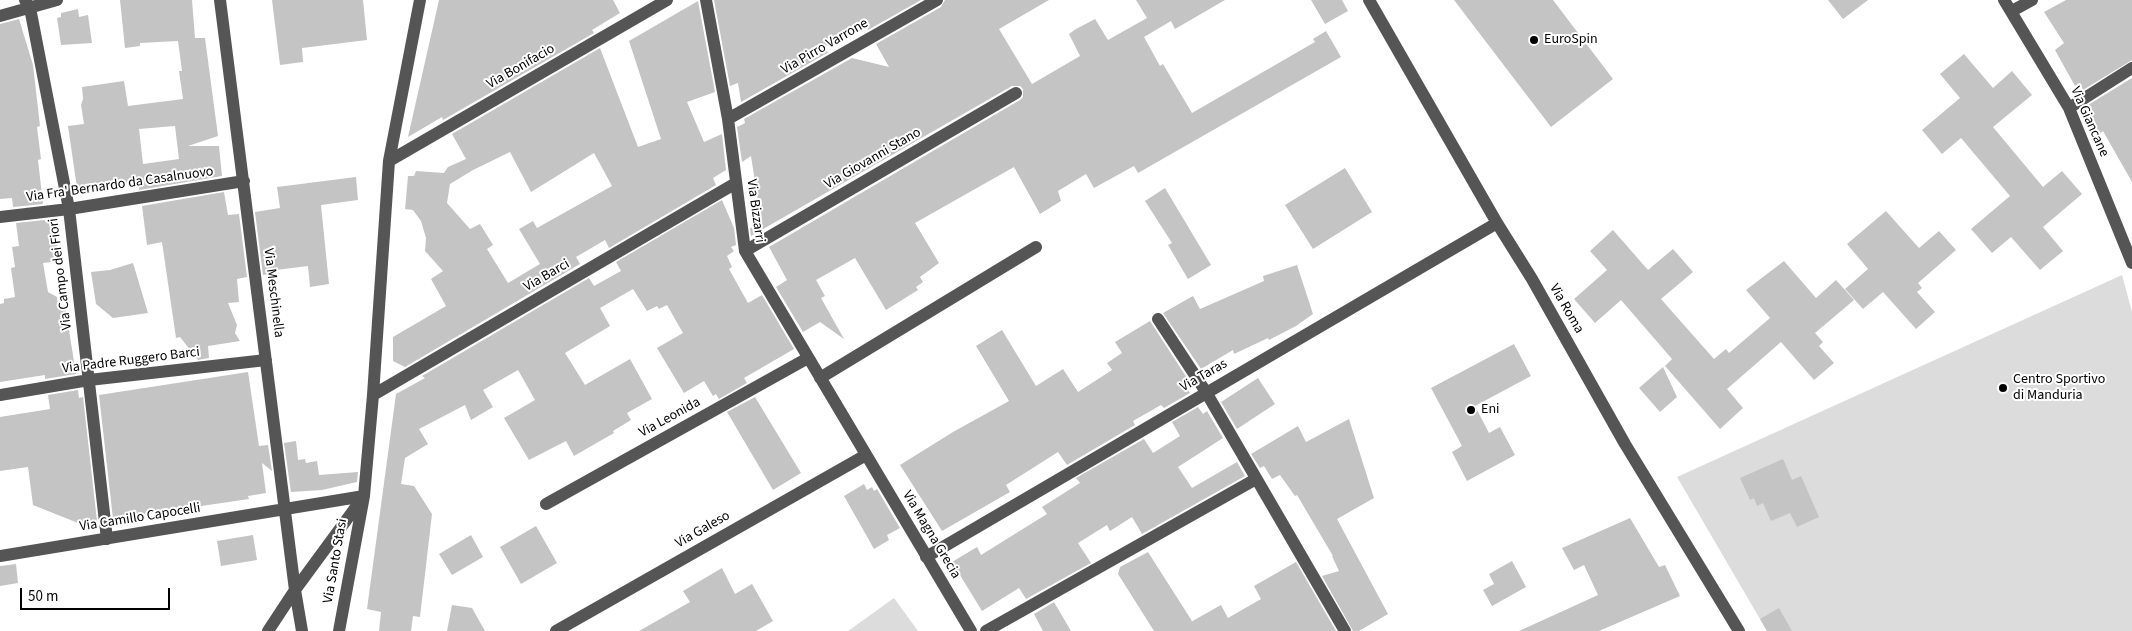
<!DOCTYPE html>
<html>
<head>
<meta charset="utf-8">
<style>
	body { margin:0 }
	#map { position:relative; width:2132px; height:631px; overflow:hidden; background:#fff; font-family:"Source Sans 3",sans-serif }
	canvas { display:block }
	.scale { position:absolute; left:20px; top:588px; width:150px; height:22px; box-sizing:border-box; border:2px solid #000; border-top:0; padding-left:6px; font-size:15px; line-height:18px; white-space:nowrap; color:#000; -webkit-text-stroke:4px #fff; paint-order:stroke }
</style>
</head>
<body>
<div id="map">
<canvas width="2132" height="631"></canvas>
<div class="scale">50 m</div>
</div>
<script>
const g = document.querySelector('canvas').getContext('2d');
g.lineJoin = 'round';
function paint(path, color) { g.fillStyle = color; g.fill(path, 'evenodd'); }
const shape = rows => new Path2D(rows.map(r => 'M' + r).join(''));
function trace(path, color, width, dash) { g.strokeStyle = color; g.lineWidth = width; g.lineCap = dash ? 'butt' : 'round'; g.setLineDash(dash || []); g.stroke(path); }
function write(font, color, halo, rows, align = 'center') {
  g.font = font + ' "Source Sans 3",sans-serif'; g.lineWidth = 4; g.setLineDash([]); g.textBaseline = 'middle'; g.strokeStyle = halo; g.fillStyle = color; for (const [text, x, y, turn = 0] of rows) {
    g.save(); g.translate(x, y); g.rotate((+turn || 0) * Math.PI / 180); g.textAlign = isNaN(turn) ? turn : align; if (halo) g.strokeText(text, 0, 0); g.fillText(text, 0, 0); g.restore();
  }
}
paint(shape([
	[2122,275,2132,312,2132,631,1767,631,1677,477],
	[894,598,918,631,848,631]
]), '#dcdcdc');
paint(shape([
	[120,0,192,0,195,38,205,38,218,136,188,146,219,146,222,176,139,190,138,181,77,188,68,126,84,124,81,105,83,99,82,87,124,81,128,106,183,99,179,71,182,71,178,41,140,43,140,46,125,48],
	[175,126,179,159,143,164,139,129],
	[272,0,363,0,367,40,302,48,303,62,280,65],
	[439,0,613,0,620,13,592,30,594,33,443,120,442,117,408,137],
	[714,0,921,0,868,30,865,23,819,50,829,52,741,102,738,83,730,86],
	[945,0,1049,0,999,29,1032,84,1080,56,1069,34,1076,29,1095,19,1108,40,1147,18,1136,0,1225,0,1175,29,1171,21,1144,37,1160,66,1163,64,1192,113,1315,42,1313,39,1326,31,1341,57,1138,173,1134,166,1094,188,1086,174,1058,191,1061,201,1040,214,1014,167,915,223,939,263,920,277,923,282,916,287,918,290,886,310,855,258,816,280,825,296,821,298,844,339,820,322,803,332,776,287,787,280,769,247,1020,100,1023,97,1023,89,1020,86,1012,86,751,236,750,228,762,227,751,156,742,162,737,127,745,123,744,119,852,58,889,67,876,44,941,7],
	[1311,0,1342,0,1348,11,1325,24],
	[1454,0,1553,0,1613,79,1551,127],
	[1828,0,1868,0,1843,19],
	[2066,0,2132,0,2132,60,2083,90,2080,83,2075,86,2055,50,2064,43,2044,12],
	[698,1,715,92,687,102,704,142,722,134,726,170,713,178,716,185,609,248,605,240,576,257,580,264,405,367,393,361,393,337,446,306,431,279,443,271,425,251,426,238,421,221,413,210,405,209,408,176,414,176,416,171,444,173,448,167,466,159,452,134,600,48,638,147,661,139,629,41],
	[510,152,531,192,594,153,612,186,537,228,533,221,519,229,540,264,508,283,487,249,493,245,480,224,470,229,447,203,450,184,473,170],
	[78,9,79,17,88,15,92,43,61,45,57,18,61,17,61,13],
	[19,19,33,65,40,126,37,127,41,159,38,160,43,204,13,207,12,198,0,199,0,24],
	[1964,54,1993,88,2012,71,2032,95,1993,127,2043,187,2062,171,2082,194,2043,227,2063,251,2040,270,2011,237,1992,253,1971,229,2010,196,1961,138,1942,154,1922,130,1960,98,1940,74],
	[2132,78,2132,182,2103,131,2099,134,2088,105],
	[1345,168,1372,212,1313,249,1285,205],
	[356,177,358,200,321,205,329,284,310,287,308,266,276,270,277,273,263,275,255,212,280,208,277,187],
	[1165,188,1211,265,1188,279,1168,245,1172,243,1145,201],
	[224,192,228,215,239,214,247,277,237,279,239,302,228,303,237,325,235,333,240,341,208,346,209,358,198,360,180,337,176,338,162,242,147,245,142,206],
	[722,200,734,228,736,245,731,247,734,251,727,256,732,267,729,269,748,303,762,295,794,349,744,378,747,383,719,399,716,394,713,396,704,381,684,393,657,348,683,333,667,305,659,309,657,306,647,311,633,289,600,308,610,326,565,353,585,385,630,359,652,399,627,413,631,420,613,431,614,433,574,456,566,441,529,460,504,418,535,400,518,370,483,390,493,407,471,420,465,405,419,429,428,444,405,458,401,484,414,486,432,514,420,617,413,616,411,631,379,631,381,612,367,609,396,394,425,378,422,376,589,278,594,286,621,271,616,262],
	[1886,211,1919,248,1939,231,1956,250,1918,283,1922,288,1917,292,1935,312,1916,329,1883,292,1863,309,1845,289,1868,269,1847,244],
	[45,220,45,222,53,220,60,261,43,263,48,292,57,297,58,307,65,305,76,374,45,379,45,375,0,382,0,304,4,303,4,299,15,297,11,268,15,267,12,247,19,246,16,223],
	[1613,230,1648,270,1673,249,1693,272,1661,299,1714,359,1726,349,1729,353,1770,318,1746,290,1784,261,1816,298,1836,280,1854,300,1815,333,1823,342,1819,346,1834,363,1814,380,1781,342,1727,389,1743,408,1720,429,1665,366,1672,359,1621,300,1595,323,1574,299,1607,270,1590,251],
	[133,263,148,313,113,318,96,304,91,272,110,270],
	[1297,265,1313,314,1296,326,1269,340,1268,338,1234,354,1233,350,1201,369,1163,313,1193,296,1200,309,1264,281,1263,276],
	[1150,321,1187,378,1182,381,1190,393,1164,408,1161,405,1133,421,1135,425,1067,465,1058,452,1006,485,1010,492,942,531,900,465,953,432,1009,401,976,346,1002,330,1036,386,1063,369,1078,392,1112,370,1107,363,1122,353,1115,342],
	[1514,344,1531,376,1475,406,1489,433,1500,427,1515,455,1467,481,1452,452,1462,446,1431,388],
	[1663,367,1677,397,1660,412,1639,388],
	[248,372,259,446,268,445,272,471,262,463,266,493,248,496,249,499,113,519,99,395],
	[1258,378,1275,404,1237,429,1221,402],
	[78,390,79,398,83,397,97,521,83,525,33,505,28,467,0,471,0,417,50,409,48,395],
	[755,397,801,473,773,490,727,412],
	[1198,407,1203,414,1207,411,1223,438,1178,467,1192,488,1237,462,1245,476,1142,534,1132,517,1110,531,1107,525,1078,543,1091,563,1026,599,1019,588,982,611,952,562,977,547,981,555,1047,514,1042,507,1080,483,1076,478,1144,439,1153,453,1180,436,1172,422],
	[1349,419,1374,498,1337,519,1388,614,1359,631,1353,631,1322,576,1339,571,1332,556,1333,556,1297,495,1295,496,1280,475,1272,479,1264,466,1260,468,1251,454,1298,426,1306,442],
	[296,441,298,460,305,459,306,463,317,461,319,475,358,472,357,482,322,490,291,492,284,443],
	[1783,459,1792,480,1801,476,1819,517,1797,527,1790,513,1771,521,1763,503,1757,506,1754,498,1750,500,1740,478],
	[864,484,867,490,872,487,874,491,877,489,900,528,887,535,889,540,874,549,844,496],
	[1630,518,1659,567,1665,565,1680,596,1599,631,1519,631,1598,595,1584,565,1574,570,1562,548],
	[536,526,557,563,521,584,500,547],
	[253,535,257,560,221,566,217,541],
	[471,535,483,557,452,575,439,554],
	[1148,552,1192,621,1189,623,1221,605,1228,618,1261,599,1254,586,1296,562,1336,631,1154,631,1118,574,1120,567],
	[1512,561,1526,587,1492,606,1483,590,1494,584,1489,574],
	[16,564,18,583,0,586,0,566],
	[722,568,735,594,752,584,773,621,756,631,639,631,690,602,683,591],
	[1054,602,1071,631,1043,631,1034,614],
	[452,605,472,608,485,631,447,631],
	[1779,608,1792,631,1767,631,1760,619]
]), '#c4c4c4');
trace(shape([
	[25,0,30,8,69,209,107,539],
	[220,0,295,590,302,631],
	[706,0,728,119,745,251,971,631],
	[1369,0,1497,223,1532,279,1625,444,1739,631],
	[2004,0,2069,108,2132,263],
	[2012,11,2032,0],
	[0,16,57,0],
	[2069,108,2132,68],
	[728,119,937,0],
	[389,161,667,0],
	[0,217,69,209,244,181],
	[745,251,1016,93],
	[1158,319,1206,392,1345,631],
	[820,378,1036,247],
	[0,395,89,380,266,360],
	[373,395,736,183],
	[546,504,808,358],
	[0,556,364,496,339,631],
	[926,557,1497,223],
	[268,631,295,590,364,496,373,395,389,161,420,0],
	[556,631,866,455],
	[986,631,1256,479]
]), '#555', 12);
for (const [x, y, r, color] of [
	[1534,40,5,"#000"],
	[2003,388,5,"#000"],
	[1471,410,5,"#000"]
]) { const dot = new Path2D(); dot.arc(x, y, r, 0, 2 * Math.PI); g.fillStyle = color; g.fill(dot); trace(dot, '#fff', 2); }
write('14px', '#000', '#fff', [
	["EuroSpin",1544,40],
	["Centro Sportivo",2013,380],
	["di Manduria",2013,396],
	["Eni",1481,410]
], 'left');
write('14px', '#000', '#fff', [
	["Via Pirro Varrone",825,47,-30],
	["Via Bonifacio",521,67,-30],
	["Via Giancane",2089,122,66],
	["Via Giovanni Stano",873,159,-30],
	["Via Fra' Bernardo da Casalnuovo",120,185,-8],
	["Via Bizzarri",755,211,82],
	["Via Campo dei Fiori",61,274,-97],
	["Via Barci",547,276,-30],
	["Via Meschinella",273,293,83],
	["Via Roma",1566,309,60],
	["Via Padre Ruggero Barci",131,361,-7],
	["Via Taras",1204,376,-30],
	["Via Leonida",670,418,-29],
	["Via Camillo Capocelli",140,518,-9],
	["Via Galeso",703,530,-30],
	["Via Magna Grecia",931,535,59],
	["Via Santo Stasi",336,561,-80]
]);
</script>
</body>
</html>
